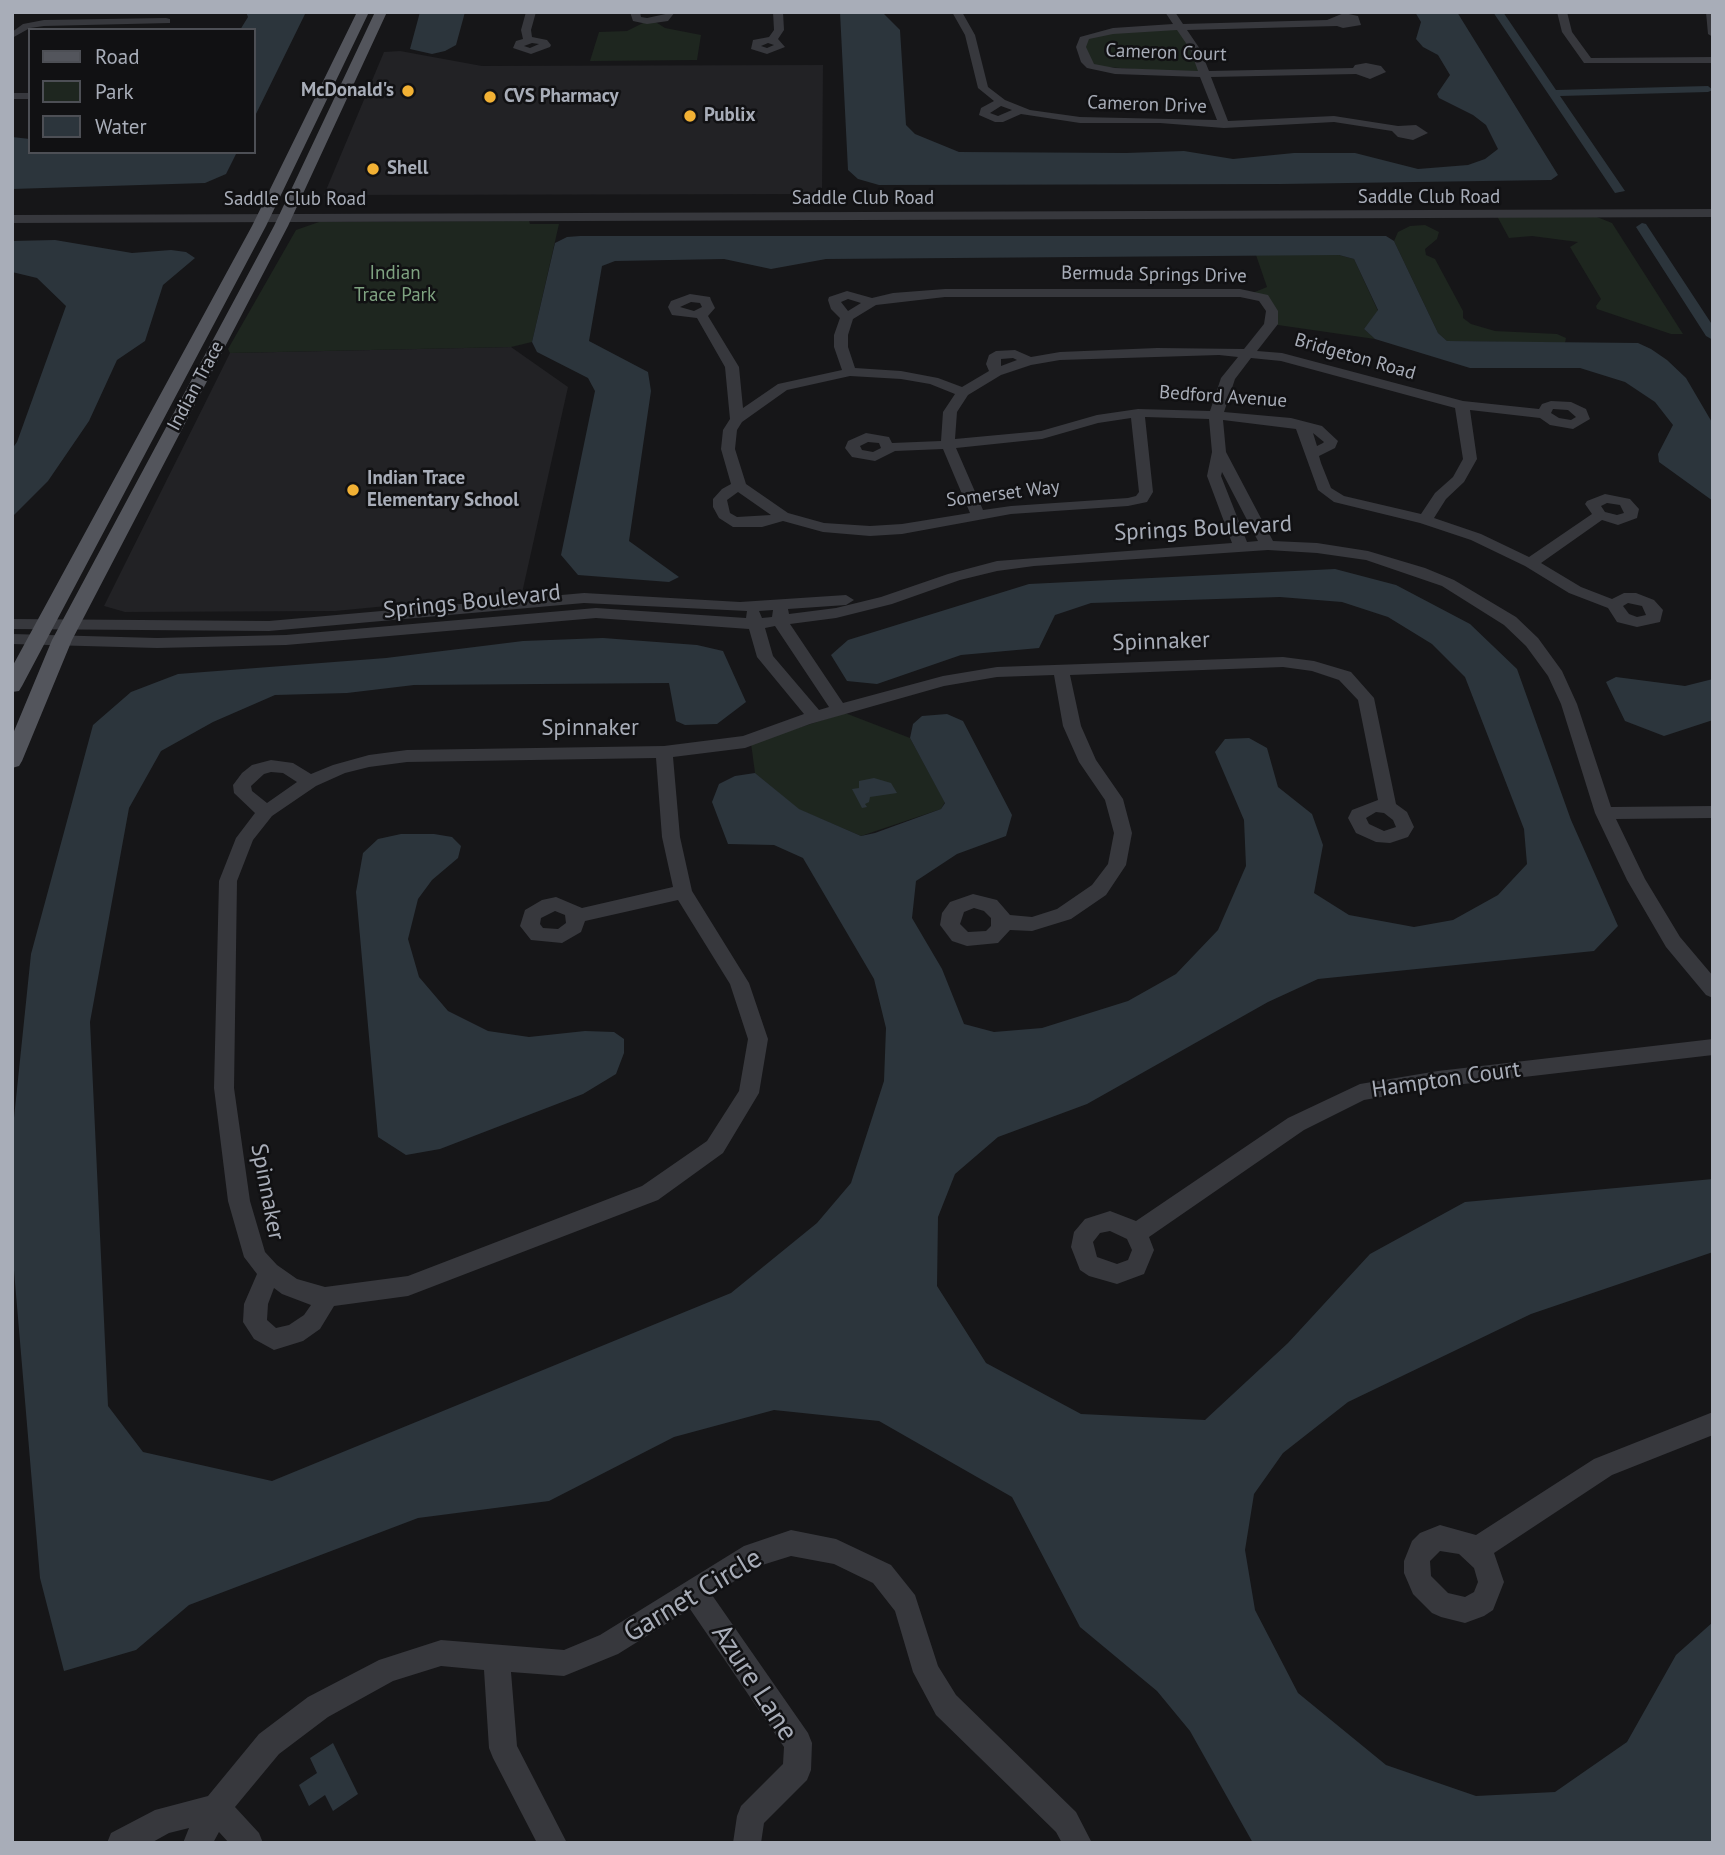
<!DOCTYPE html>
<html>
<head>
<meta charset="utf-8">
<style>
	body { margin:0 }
	#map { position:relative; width:1725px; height:1855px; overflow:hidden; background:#161618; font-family:"PT Sans",sans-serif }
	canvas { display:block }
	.frame { position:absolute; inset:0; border:14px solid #a8adb8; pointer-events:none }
	.legend { position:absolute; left:28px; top:28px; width:228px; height:126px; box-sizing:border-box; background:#111113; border:2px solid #4d4f55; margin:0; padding:9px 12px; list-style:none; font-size:21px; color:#a8adb8 }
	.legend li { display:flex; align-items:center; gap:14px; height:35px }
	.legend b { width:35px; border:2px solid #4d4f55 }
</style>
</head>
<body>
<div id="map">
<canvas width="1725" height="1855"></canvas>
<div class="frame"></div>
<ul class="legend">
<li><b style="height:9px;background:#53555c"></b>Road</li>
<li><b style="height:19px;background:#1e261f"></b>Park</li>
<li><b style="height:19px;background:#2c353c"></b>Water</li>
</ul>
</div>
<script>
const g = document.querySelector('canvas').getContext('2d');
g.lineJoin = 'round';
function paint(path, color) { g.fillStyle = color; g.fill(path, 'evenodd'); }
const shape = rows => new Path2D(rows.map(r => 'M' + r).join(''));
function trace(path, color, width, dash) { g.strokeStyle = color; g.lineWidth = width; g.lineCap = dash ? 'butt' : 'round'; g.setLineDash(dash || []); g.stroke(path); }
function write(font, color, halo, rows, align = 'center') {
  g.font = font + ' "PT Sans",sans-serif'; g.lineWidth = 5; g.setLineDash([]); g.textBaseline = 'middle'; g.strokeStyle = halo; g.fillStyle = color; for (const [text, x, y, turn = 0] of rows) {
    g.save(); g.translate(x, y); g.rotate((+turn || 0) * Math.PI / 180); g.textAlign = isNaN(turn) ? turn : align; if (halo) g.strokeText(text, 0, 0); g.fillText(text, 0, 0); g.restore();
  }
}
paint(shape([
	[400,51,482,66,823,65,822,194,324,195,384,52],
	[511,347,568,387,522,593,335,611,125,612,104,606,230,353]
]), '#222225');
paint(shape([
	[647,21,654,21,665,28,701,35,697,60,590,61,599,32,627,31],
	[1181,27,1206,74,1091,66,1082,42,1093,34],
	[1592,215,1612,223,1683,334,1671,334,1597,309,1596,306,1601,299,1570,247,1578,242,1532,236,1509,238,1497,216],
	[529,221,530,224,559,224,532,342,511,347,230,353,228,349,296,230,319,222],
	[1425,225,1439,232,1437,239,1425,249,1426,255,1435,259,1463,311,1463,318,1471,324,1495,331,1557,334,1566,338,1565,343,1447,341,1438,333,1394,241,1398,232,1410,226],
	[1256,255,1339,255,1354,259,1378,311,1364,329,1375,339,1271,324,1270,305,1250,294,1267,287],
	[845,713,910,738,945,802,941,809,861,836,798,809,755,773,751,743]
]), '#1e261f');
paint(shape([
	[246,12,306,12,254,118,254,30,240,30,248,17],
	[420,12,465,12,456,45,445,51,432,54,410,49],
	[840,12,882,12,900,30,906,125,915,134,959,152,1126,153,1184,151,1233,159,1294,153,1355,153,1418,169,1468,165,1485,159,1498,149,1486,125,1473,115,1439,98,1437,94,1450,75,1438,55,1423,47,1416,39,1421,22,1415,12,1457,12,1558,175,1551,180,1281,184,879,185,858,179,848,170],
	[12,137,30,139,30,152,237,152,226,174,205,183,12,189],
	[580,236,1386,236,1394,241,1438,333,1447,341,1638,343,1651,349,1667,360,1686,378,1713,424,1713,501,1659,462,1658,454,1673,425,1655,402,1625,382,1580,368,1470,368,1375,339,1364,329,1378,310,1354,259,1339,255,826,259,771,269,724,259,615,261,602,266,589,341,648,372,651,391,629,541,679,577,669,582,578,575,561,555,595,391,588,378,537,352,532,342,555,243,567,237],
	[55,240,132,253,171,250,186,252,195,258,163,285,145,341,117,360,89,421,48,481,12,517,12,449,17,442,66,306,37,278,12,272,12,241],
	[1335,569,1396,585,1470,624,1517,669,1571,820,1618,926,1594,951,1318,979,1268,1002,1087,1104,998,1137,955,1174,938,1217,937,1286,986,1363,1081,1414,1205,1420,1288,1343,1370,1254,1465,1202,1713,1179,1713,1252,1531,1314,1348,1402,1283,1453,1254,1494,1245,1550,1255,1610,1298,1693,1386,1765,1476,1796,1555,1792,1627,1742,1676,1655,1713,1622,1713,1843,1253,1843,1190,1731,1157,1691,1080,1627,1012,1497,879,1421,774,1410,674,1437,549,1501,418,1518,189,1605,136,1650,64,1671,40,1578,12,1247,12,1137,31,954,93,725,131,692,178,674,386,658,523,641,603,638,697,645,723,651,746,702,717,724,685,725,676,721,669,683,414,685,347,693,275,695,213,722,161,751,129,808,90,1022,108,1406,143,1452,272,1481,731,1293,817,1223,851,1183,884,1081,886,1028,874,979,803,858,774,845,728,844,712,802,719,784,735,776,755,773,799,809,861,836,875,833,941,809,945,803,910,738,913,724,922,716,947,714,963,721,1012,815,1006,836,957,854,916,881,912,918,942,969,964,1024,994,1032,1042,1028,1128,1001,1176,974,1218,930,1246,866,1244,820,1215,752,1225,739,1249,738,1267,748,1278,787,1312,814,1323,845,1314,893,1349,915,1414,927,1453,920,1498,895,1527,864,1524,829,1465,677,1432,644,1388,617,1342,602,1280,597,1091,603,1055,615,1039,648,961,655,877,684,847,681,831,655,848,640,1029,584],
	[1616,677,1685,686,1713,679,1713,720,1664,736,1625,721,1606,682],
	[874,778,891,783,897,793,870,797,869,802,865,804,867,807,862,808,852,789,859,788,859,781],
	[401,834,434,834,452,837,461,846,458,858,432,880,418,899,408,939,419,977,448,1011,488,1031,529,1037,585,1031,614,1032,624,1039,624,1053,616,1074,583,1094,440,1149,406,1155,378,1137,356,892,363,853,378,839],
	[333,1743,358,1794,333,1811,325,1795,309,1806,299,1785,317,1773,310,1758]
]), '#2c353c');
paint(shape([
	[1493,12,1503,12,1556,90,1708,86,1713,90,1708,92,1560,96,1625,191,1615,193,1493,12],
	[1642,223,1646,224,1713,326,1713,340,1706,336,1636,227,1642,223]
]), '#2c353c');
paint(shape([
	[526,12,536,12,531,30,532,37,547,40,551,45,550,47,531,54,513,48,516,41,523,39,521,30,526,12],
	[532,43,539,44,530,48,524,46,532,43],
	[630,12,640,12,641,17,647,18,675,12,668,21,647,24,633,21,630,12],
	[773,12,783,12,784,30,778,39,785,47,767,54,751,49,753,40,769,37,774,30,773,12],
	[768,43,774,45,767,48,761,46,768,43],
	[952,12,962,12,975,35,988,87,1005,100,1030,110,1080,117,1217,120,1200,77,1115,74,1087,68,1081,62,1076,47,1080,37,1113,28,1173,24,1165,12,1175,12,1183,24,1327,20,1344,13,1358,16,1361,25,1343,28,1337,26,1187,30,1200,49,1209,71,1353,68,1355,65,1366,63,1381,66,1386,72,1370,79,1356,74,1211,77,1228,121,1334,116,1398,126,1416,125,1428,133,1413,140,1398,137,1392,131,1334,122,1224,128,1160,123,1080,123,1021,114,1003,122,995,122,979,115,981,108,994,101,978,88,965,35,952,12],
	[1177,30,1190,49,1198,71,1115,68,1094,64,1086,47,1089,39,1113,34,1177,30],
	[1001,106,1012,110,998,116,990,113,1001,106],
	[1557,12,1567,12,1572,32,1591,58,1713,57,1713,63,1584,63,1562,32,1557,12],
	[1706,12,1713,12,1713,37,1708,34,1706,12],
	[166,18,170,19,170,23,44,26,30,28,12,38,12,32,23,24,44,20,166,18],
	[12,93,30,93,30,99,12,99,12,93],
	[1713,209,1713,217,12,223,12,215,1713,209],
	[945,289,1240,289,1268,295,1278,311,1278,324,1257,351,1282,353,1463,401,1539,409,1542,404,1551,401,1571,402,1586,409,1590,419,1573,429,1550,425,1540,418,1470,410,1477,459,1464,482,1446,499,1434,518,1481,534,1529,557,1592,514,1585,504,1587,501,1605,494,1630,499,1639,509,1637,518,1618,525,1602,520,1541,563,1581,587,1612,599,1624,593,1636,593,1654,600,1663,610,1660,622,1637,627,1617,622,1608,608,1569,593,1525,566,1471,540,1420,523,1334,502,1318,490,1296,429,1223,420,1226,452,1273,541,1317,543,1368,551,1425,568,1454,580,1516,617,1538,638,1562,671,1577,704,1611,807,1713,806,1713,818,1616,819,1645,879,1680,937,1713,976,1713,998,1706,995,1666,947,1627,880,1595,813,1561,704,1548,676,1526,646,1504,625,1442,586,1366,560,1317,553,1268,550,1034,566,997,571,960,580,892,604,836,618,790,624,843,703,943,676,997,667,1283,657,1314,661,1351,672,1374,698,1396,804,1407,812,1414,827,1408,837,1390,843,1376,842,1356,833,1348,818,1352,810,1378,800,1358,700,1339,680,1312,671,1283,667,1070,675,1081,726,1096,760,1123,799,1132,833,1126,865,1106,895,1071,919,1032,931,1010,930,998,943,967,946,952,941,940,925,942,913,950,902,973,894,997,900,1010,915,1032,917,1057,909,1092,885,1108,864,1114,833,1105,800,1079,762,1063,726,1054,675,997,677,944,686,810,724,745,748,673,757,680,837,692,891,749,983,768,1039,759,1093,723,1153,658,1200,408,1296,334,1306,320,1329,303,1341,274,1350,254,1339,243,1322,244,1304,257,1274,244,1257,228,1201,214,1088,219,881,236,838,255,813,234,793,233,785,242,773,252,765,271,760,293,763,311,774,333,765,369,755,407,750,664,746,743,736,804,714,757,657,749,629,596,618,286,645,157,648,12,644,12,634,157,638,286,635,596,608,746,618,747,611,584,603,269,631,12,629,12,619,269,621,584,593,740,602,846,595,854,600,846,605,788,609,789,614,836,608,881,597,948,574,997,561,1232,543,1207,476,1212,452,1209,419,1145,417,1153,492,1147,502,1128,506,1011,514,902,534,870,536,823,532,783,521,762,527,733,527,719,518,713,507,713,499,722,489,731,484,721,449,723,430,730,419,725,367,697,318,672,315,668,307,671,301,690,294,710,297,711,300,715,308,708,316,739,367,743,408,778,384,842,370,834,347,834,335,840,318,831,309,828,300,829,297,847,291,872,298,893,293,945,289],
	[945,297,1240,297,1259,301,1266,311,1264,324,1244,349,1157,348,1060,352,1031,357,1015,350,996,351,989,355,986,364,989,371,962,387,938,378,901,371,855,368,848,347,848,335,853,319,876,305,945,297],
	[848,299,861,303,848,311,841,302,848,299],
	[691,302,700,303,702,307,694,311,680,307,691,302],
	[1219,355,1238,357,1221,378,1210,411,1138,409,1097,415,1041,431,955,439,957,412,968,395,1001,375,1031,365,1060,360,1219,355],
	[1013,358,1017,360,1001,366,1001,359,1013,358],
	[1251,358,1281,361,1455,408,1463,459,1453,477,1435,493,1421,514,1344,496,1331,488,1321,463,1319,456,1335,448,1338,441,1322,426,1291,418,1224,412,1235,379,1251,358],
	[850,376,901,379,930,384,955,394,943,412,941,441,892,443,889,437,866,433,848,441,845,448,852,457,875,461,895,451,943,449,970,513,902,524,870,526,824,523,788,513,746,484,735,449,737,430,742,422,787,390,850,376],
	[1553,409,1568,410,1576,417,1571,420,1559,418,1551,413,1553,409],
	[1131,418,1139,492,1136,496,1128,498,1011,506,983,510,956,448,1042,439,1098,423,1131,418],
	[1313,433,1324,442,1323,443,1317,446,1313,433],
	[868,442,879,443,881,448,873,452,862,450,860,446,868,442],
	[1222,472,1258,541,1247,542,1221,476,1222,472],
	[738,492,771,515,737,517,730,513,727,500,738,492],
	[1607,503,1620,505,1624,513,1617,515,1605,512,1601,506,1607,503],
	[1628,603,1642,606,1646,615,1637,617,1629,614,1623,606,1628,603],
	[773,610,772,617,762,618,759,611,773,610],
	[775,626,829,707,819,710,773,656,765,628,775,626],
	[656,758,662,837,673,887,582,908,556,897,542,900,525,910,520,926,531,940,562,943,581,932,585,921,678,900,730,984,748,1039,739,1091,707,1141,642,1186,408,1276,325,1287,297,1279,277,1265,265,1252,250,1201,234,1088,237,881,253,840,272,816,316,786,345,773,369,767,407,762,656,758],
	[271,772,283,773,297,782,267,803,252,791,251,786,264,774,271,772],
	[1376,812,1384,813,1393,820,1396,827,1384,831,1369,824,1366,818,1376,812],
	[974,908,984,911,991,918,991,926,986,931,968,932,960,924,964,912,974,908],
	[555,911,565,915,566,923,558,929,543,928,540,924,541,918,555,911],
	[274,1288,282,1294,311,1305,304,1315,289,1325,276,1328,267,1320,268,1304,274,1288],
	[1713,1039,1713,1055,1438,1087,1364,1100,1304,1130,1149,1237,1154,1250,1144,1274,1117,1284,1089,1276,1080,1270,1071,1247,1074,1232,1085,1219,1110,1211,1136,1221,1288,1118,1360,1084,1438,1071,1713,1039],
	[1110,1231,1127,1239,1132,1250,1128,1260,1117,1264,1097,1257,1093,1242,1100,1233,1110,1231],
	[1713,1412,1713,1435,1612,1475,1494,1553,1504,1582,1493,1610,1484,1616,1465,1623,1441,1617,1432,1613,1413,1594,1404,1573,1404,1561,1412,1541,1420,1533,1440,1525,1476,1535,1594,1459,1713,1412],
	[1440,1551,1459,1554,1474,1568,1478,1582,1474,1592,1465,1597,1448,1593,1431,1576,1430,1561,1440,1551],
	[791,1530,836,1539,891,1565,915,1595,938,1666,956,1695,1076,1812,1092,1843,1062,1843,1056,1832,936,1715,913,1672,895,1611,873,1583,834,1564,791,1556,759,1566,712,1595,808,1733,812,1743,811,1770,807,1780,764,1823,761,1843,733,1843,737,1816,741,1806,783,1764,784,1747,690,1609,618,1654,564,1676,511,1672,517,1746,567,1843,537,1843,493,1758,489,1748,484,1670,441,1666,393,1681,328,1717,279,1754,235,1807,259,1833,263,1843,229,1843,219,1832,213,1843,183,1843,189,1828,169,1833,151,1843,107,1843,111,1833,155,1810,208,1796,259,1734,308,1697,379,1660,441,1640,564,1650,600,1635,744,1546,791,1530]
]), '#37383d');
paint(shape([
	[357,12,369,12,266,226,22,686,19,691,12,692,12,667,252,226,357,12],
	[375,12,387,12,288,226,72,640,22,761,19,766,12,768,12,736,52,640,274,226,375,12]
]), '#53555c');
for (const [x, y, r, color] of [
	[408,91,7,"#f2b134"],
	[490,97,7,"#f2b134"],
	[690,116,7,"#f2b134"],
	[373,169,7,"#f2b134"],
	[353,490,7,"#f2b134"]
]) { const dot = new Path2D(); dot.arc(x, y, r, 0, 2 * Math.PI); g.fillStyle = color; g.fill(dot); trace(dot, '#111113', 2.5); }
write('19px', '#a8adb8', '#111113', [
	["Cameron Court",1166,53,2],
	["Cameron Drive",1147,105,2],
	["Saddle Club Road",1429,198],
	["Saddle Club Road",863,199],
	["Saddle Club Road",295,200],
	["Bermuda Springs Drive",1154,275,1],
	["Bridgeton Road",1355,357,16],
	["Indian Trace",196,386,-62],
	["Bedford Avenue",1223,397,4],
	["Somerset Way",1003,494,-7]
]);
write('bold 19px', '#a8adb8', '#111113', [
	["McDonald's",394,91,"right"],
	["CVS Pharmacy",504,97],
	["Publix",704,116],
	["Shell",387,169],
	["Indian Trace",367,479],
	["Elementary School",367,501]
], 'left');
write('19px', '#7fa381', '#111113', [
	["Indian",395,274],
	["Trace Park",395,296]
]);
write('23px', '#a8adb8', '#111113', [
	["Springs Boulevard",1203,529,-3],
	["Springs Boulevard",472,602,-6],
	["Spinnaker",1161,642,-2],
	["Spinnaker",590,728],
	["Hampton Court",1446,1080,-8],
	["Spinnaker",267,1192,79]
]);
write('28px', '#a8adb8', '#111113', [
	["Garnet Circle",693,1596,-31],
	["Azure Lane",754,1683,57]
]);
</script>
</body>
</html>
